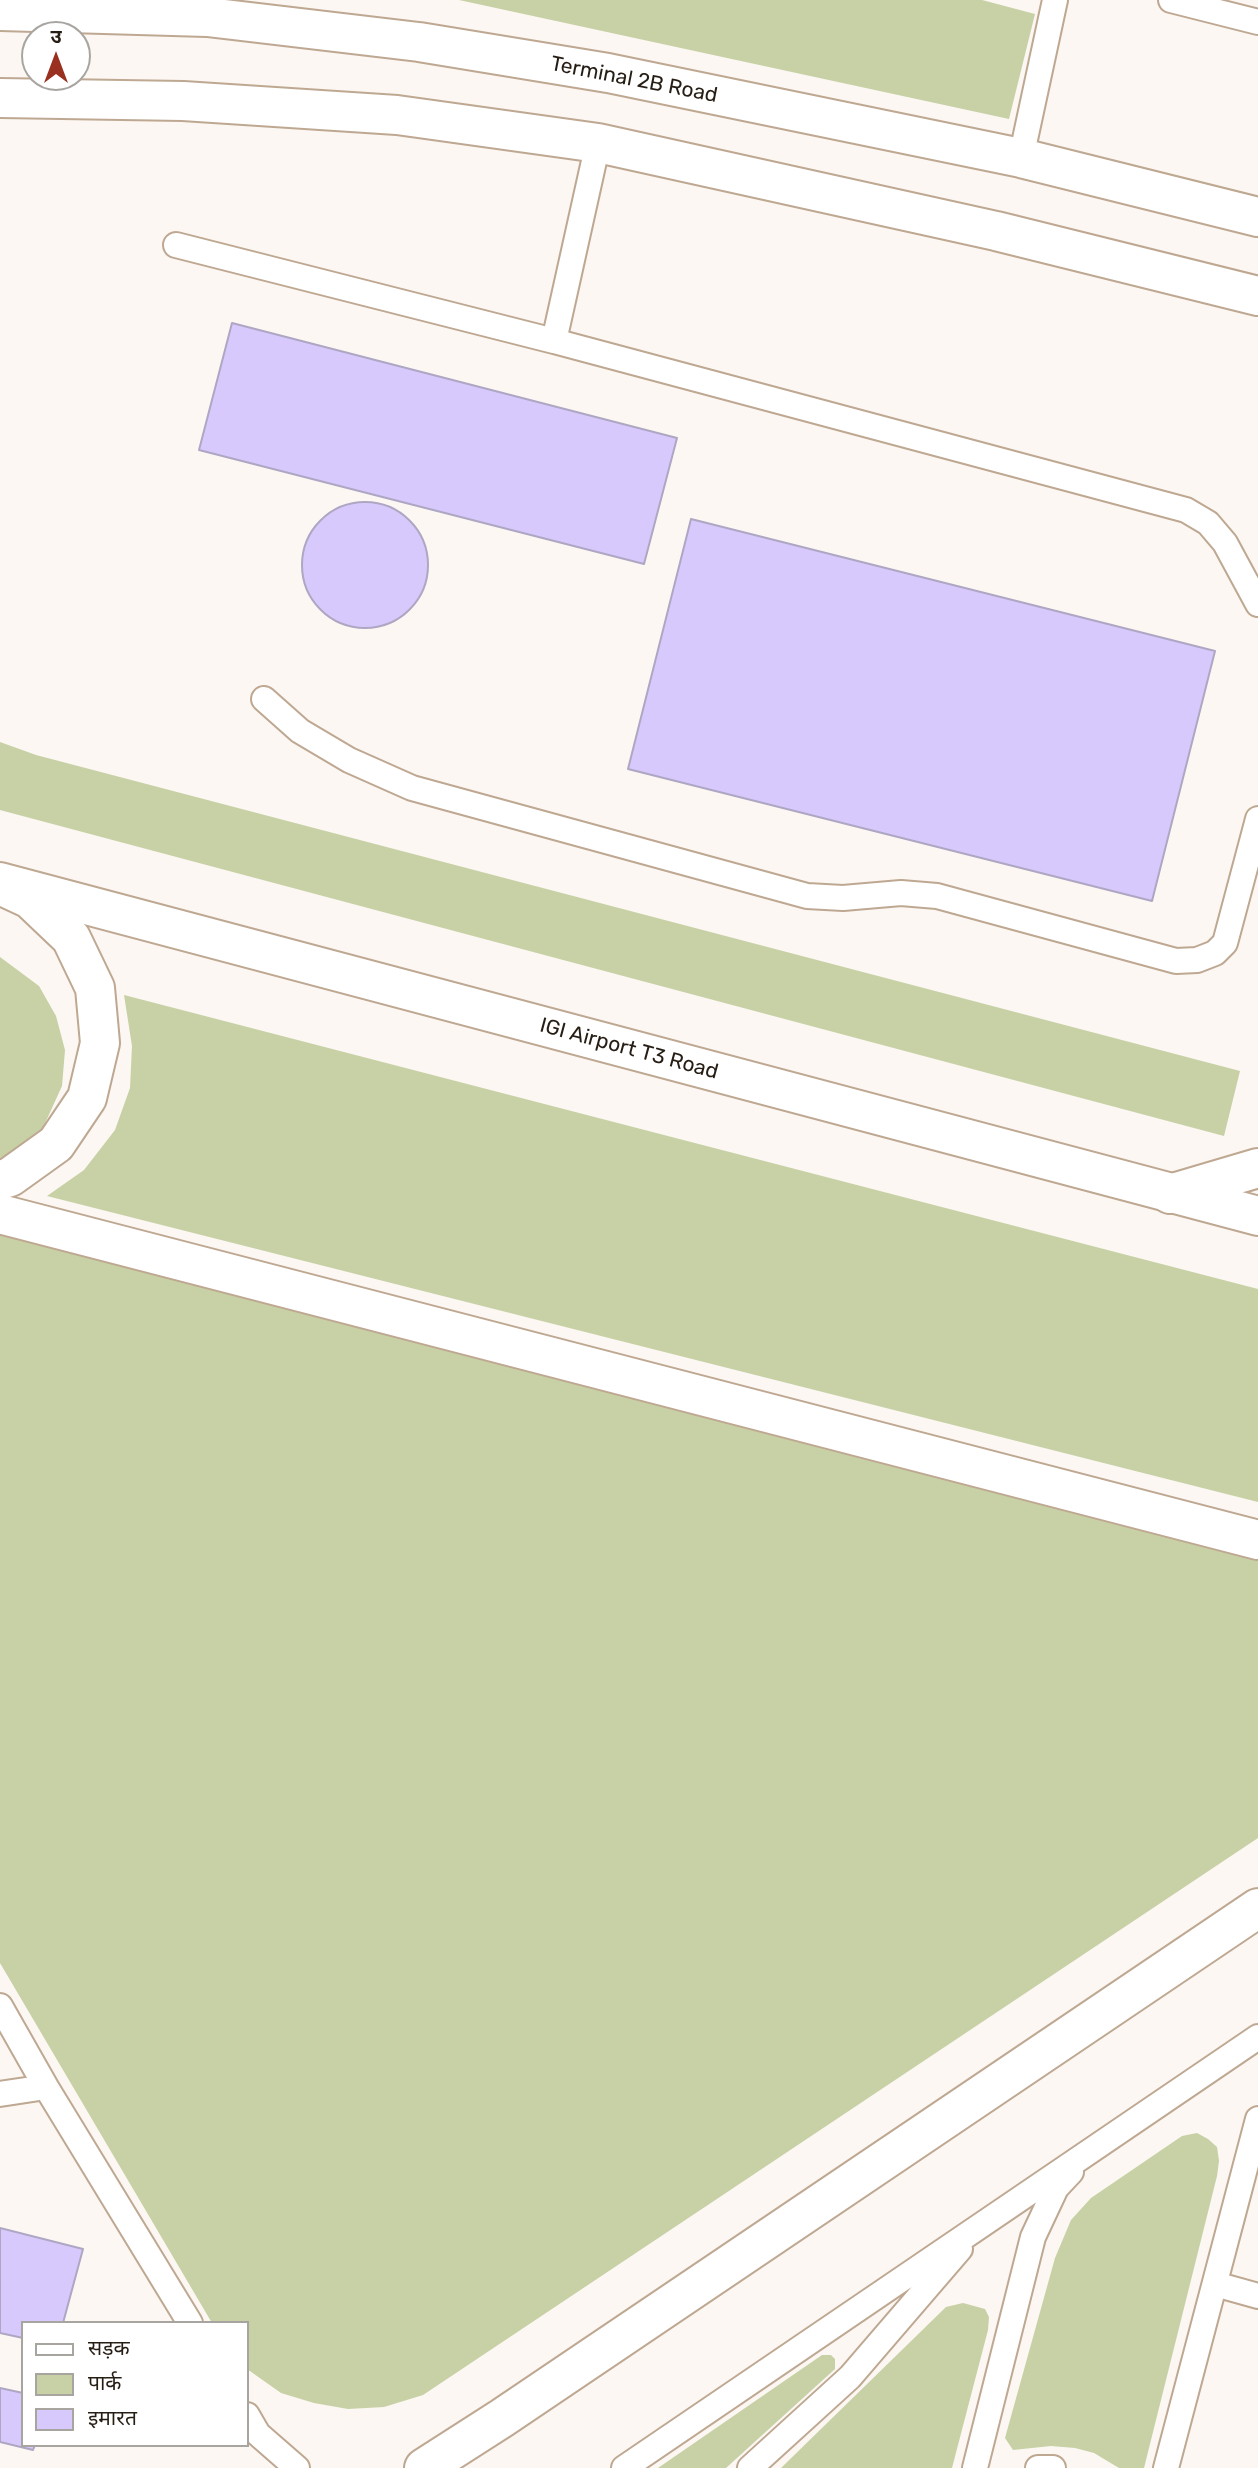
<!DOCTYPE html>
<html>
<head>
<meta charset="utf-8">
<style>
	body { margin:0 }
	#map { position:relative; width:1258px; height:2468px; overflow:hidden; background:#fcf7f2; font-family:Rubik,"Noto Sans Devanagari",sans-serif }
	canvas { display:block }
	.legend { position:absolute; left:21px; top:2321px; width:228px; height:126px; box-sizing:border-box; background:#fff; border:2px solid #a8a5a1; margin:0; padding:9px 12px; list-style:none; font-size:21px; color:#261e15 }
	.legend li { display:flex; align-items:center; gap:14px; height:35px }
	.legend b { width:35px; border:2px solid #a8a5a1 }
	.north { position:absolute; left:21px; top:21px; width:70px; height:70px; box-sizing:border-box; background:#fff; border:2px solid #a8a5a1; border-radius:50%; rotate:0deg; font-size:19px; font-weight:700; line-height:28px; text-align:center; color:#261e15 }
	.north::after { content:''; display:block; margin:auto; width:24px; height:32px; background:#9a301f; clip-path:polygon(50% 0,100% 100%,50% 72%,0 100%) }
</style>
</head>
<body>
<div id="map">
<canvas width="1258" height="2468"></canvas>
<ul class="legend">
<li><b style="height:9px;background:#fff"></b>सड़क</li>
<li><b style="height:19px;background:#c7d1a5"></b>पार्क</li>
<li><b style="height:19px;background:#d8c9fc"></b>इमारत</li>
</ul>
<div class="north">उ</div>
</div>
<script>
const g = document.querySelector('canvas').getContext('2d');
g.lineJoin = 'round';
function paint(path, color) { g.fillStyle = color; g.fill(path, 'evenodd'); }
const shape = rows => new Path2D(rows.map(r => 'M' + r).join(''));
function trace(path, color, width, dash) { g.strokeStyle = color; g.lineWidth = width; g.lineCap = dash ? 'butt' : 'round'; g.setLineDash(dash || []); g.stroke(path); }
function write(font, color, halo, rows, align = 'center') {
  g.font = font + ' Rubik,sans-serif'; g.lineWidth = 7; g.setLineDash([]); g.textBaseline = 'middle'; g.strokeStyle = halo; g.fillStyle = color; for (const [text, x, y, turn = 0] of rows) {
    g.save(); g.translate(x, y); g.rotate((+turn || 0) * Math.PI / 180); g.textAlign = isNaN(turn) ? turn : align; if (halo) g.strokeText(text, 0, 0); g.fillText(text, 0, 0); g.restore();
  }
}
paint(shape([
	[459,0,982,0,1035,14,1009,119],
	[0,742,36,755,1240,1071,1224,1136,0,810],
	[0,957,39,986,56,1016,65,1050,62,1086,42,1130,7,1156,0,1158],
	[124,995,1258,1289,1258,1502,47,1196,84,1170,115,1130,130,1088,132,1046],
	[0,1230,1258,1559,1258,1838,423,2395,384,2407,348,2409,314,2403,281,2393,247,2369,247,2323,212,2323,0,1963],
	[1197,2133,1208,2139,1217,2147,1219,2161,1217,2176,1144,2468,1119,2468,1094,2453,1075,2448,1051,2446,1013,2450,1005,2438,1055,2258,1071,2220,1091,2198,1182,2136],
	[963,2303,985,2309,989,2317,988,2330,952,2468,781,2468,946,2307],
	[822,2355,831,2355,835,2359,835,2369,726,2468,658,2468]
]), '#c7d1a5');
const building = shape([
	[232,323,677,438,644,564,199,450,232,323],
	'302 565a63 63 0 1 1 126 0a63 63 0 1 1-126 0Z',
	[691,519,1215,651,1152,901,628,769,691,519],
	[0,2228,83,2249,63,2323,23,2323,23,2338,0,2333,0,2228],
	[0,2388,23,2393,23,2445,35,2445,33,2450,0,2442,0,2388]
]);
paint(building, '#d8c9fc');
trace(building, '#aea7c3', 2);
const lane = shape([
	[1171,0,1258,22],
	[598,143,554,341,1186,510,1208,523,1225,543,1258,604],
	[1021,158,1055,0],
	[176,245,554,341],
	[264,699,300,731,349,760,412,788,807,896,843,898,901,893,937,896,1176,961,1197,960,1215,953,1225,943,1258,819],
	[0,2006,46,2087,190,2323],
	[0,2094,46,2087],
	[1215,2284,1258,2296],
	[247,2415,258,2434,297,2468],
	[624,2468,1258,2037],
	[750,2468,850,2377,960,2249],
	[975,2468,1033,2237,1056,2188,1071,2172],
	[1038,2468,1053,2468],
	[1166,2468,1258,2119]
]);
const street = shape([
	[0,1180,10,1177,56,1144,87,1098,100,1043,95,988,71,938,30,899,2,886],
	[1170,1194,1258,1168],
	[0,1214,1258,1540]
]);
const secondary = shape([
	[0,11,207,17,419,42,608,73,1021,158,1258,217],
	[0,98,183,101,397,115,598,143,996,231,1258,296],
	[0,882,1258,1216],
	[424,2468,502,2418,1258,1908]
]);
trace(lane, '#bea892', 28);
trace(street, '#bea892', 42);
trace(secondary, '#bea892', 42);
trace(lane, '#fff', 24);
trace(street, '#fff', 38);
trace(secondary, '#fff', 38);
write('21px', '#261e15', '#fff', [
	["Terminal 2B Road",634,80,11],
	["IGI Airport T3 Road",629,1049,15]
]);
</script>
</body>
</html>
